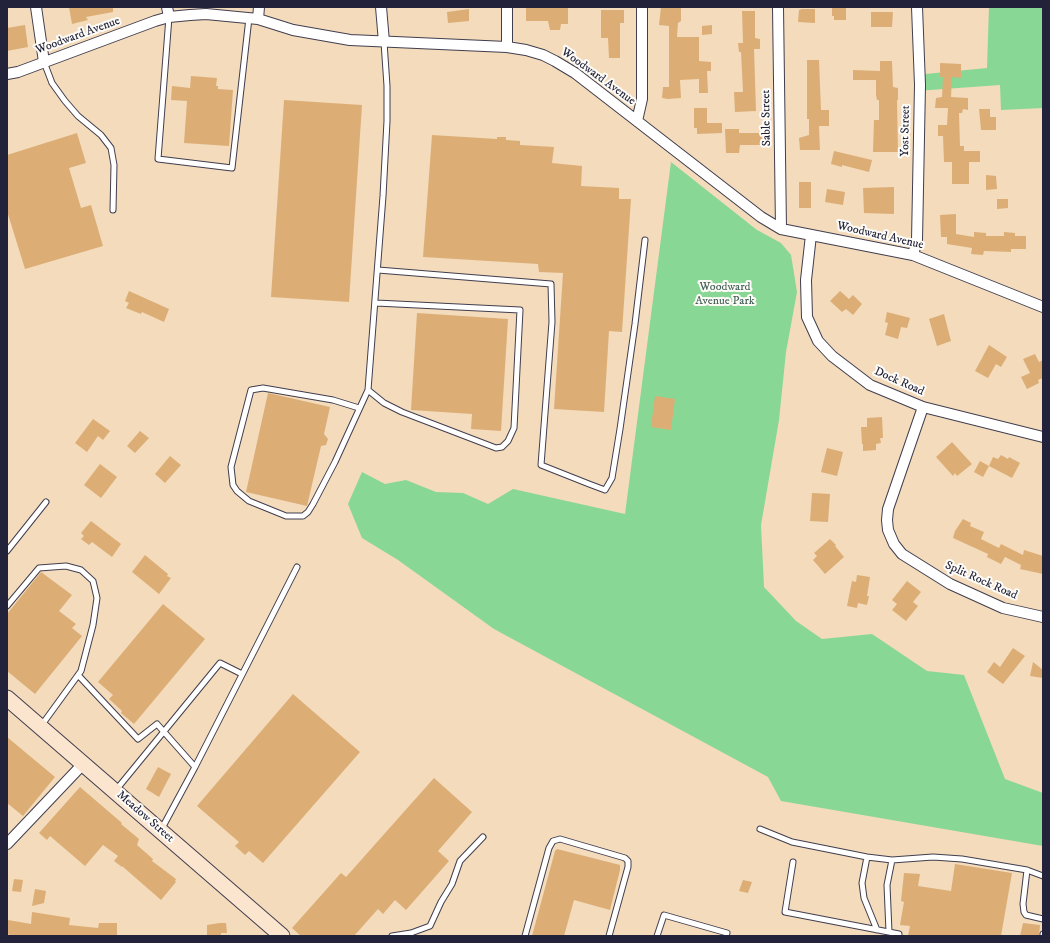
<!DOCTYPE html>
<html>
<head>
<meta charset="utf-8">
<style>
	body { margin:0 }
	#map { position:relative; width:1050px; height:943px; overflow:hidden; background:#f3dbbc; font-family:"IM FELL DW Pica",serif }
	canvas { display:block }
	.frame { position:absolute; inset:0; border:8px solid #22223b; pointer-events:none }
</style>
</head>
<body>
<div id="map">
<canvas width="1050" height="943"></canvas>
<div class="frame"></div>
</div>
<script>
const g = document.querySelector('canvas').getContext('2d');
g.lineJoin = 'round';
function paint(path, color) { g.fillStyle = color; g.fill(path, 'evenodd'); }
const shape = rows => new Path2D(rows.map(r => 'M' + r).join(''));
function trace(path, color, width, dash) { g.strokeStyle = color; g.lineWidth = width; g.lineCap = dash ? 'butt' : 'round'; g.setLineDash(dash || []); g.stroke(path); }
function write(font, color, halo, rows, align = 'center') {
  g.font = font + ' "IM FELL DW Pica",serif'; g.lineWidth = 4; g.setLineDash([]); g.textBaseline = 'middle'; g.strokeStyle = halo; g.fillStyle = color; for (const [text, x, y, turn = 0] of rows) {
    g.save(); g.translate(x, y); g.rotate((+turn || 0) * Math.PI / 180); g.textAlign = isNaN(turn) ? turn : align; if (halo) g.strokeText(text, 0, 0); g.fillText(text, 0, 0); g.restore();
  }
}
paint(shape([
	[989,7,1043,7,1043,108,1001,110,1000,85,916,91,915,75,987,68],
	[671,162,757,230,781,243,791,255,797,292,786,352,779,420,761,525,764,587,796,621,822,639,872,634,927,671,964,675,1005,779,1043,793,1043,846,781,801,768,777,494,629,398,560,362,538,348,504,362,472,385,484,406,480,436,492,463,493,488,504,513,489,625,514]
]), '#89d795');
paint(shape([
	[69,7,113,7,113,12,86,17,88,20,72,24],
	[526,7,568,7,568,24,561,24,560,30,550,30,548,21,526,21],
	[661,7,681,7,681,21,678,23,677,37,699,37,699,61,711,62,711,71,707,71,708,93,699,93,699,79,680,80,681,98,668,99,662,98,663,87,669,87,669,26,659,25],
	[832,7,846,7,846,20,834,20,834,16,832,16],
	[469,9,469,21,448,23,447,12],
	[802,9,815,9,815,23,798,22,799,10],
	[601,10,624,10,624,23,620,23,620,58,609,58,608,38,601,38],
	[742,11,755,11,755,38,760,39,760,49,754,49,756,111,735,112,734,92,743,92,741,52,739,52,738,43,743,43],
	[871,12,893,12,892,27,871,27],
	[25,25,28,47,7,51,7,28],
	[712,25,712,34,702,35,702,26],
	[807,60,819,60,821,110,829,110,829,126,819,126,820,150,800,150,799,138,809,135,809,119,807,119],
	[880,61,892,61,893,87,898,88,898,100,897,100,898,152,873,152,874,120,879,120,879,100,877,100,876,95,876,80,853,80,853,70,880,71],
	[940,63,961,64,961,78,952,77,951,97,968,98,968,110,963,109,962,113,959,113,960,146,964,146,964,151,980,151,980,162,969,162,969,184,952,184,952,162,944,162,943,136,938,136,938,125,947,125,948,108,935,108,936,98,942,97,943,77,940,77],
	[191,76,217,78,216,86,218,86,218,89,233,90,229,146,184,143,187,101,171,100,172,86,190,88],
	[284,100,362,105,349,302,271,297],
	[694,108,707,108,707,123,722,123,722,133,697,134,697,128,694,128],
	[979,109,990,109,990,117,996,117,996,130,981,130],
	[725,129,739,129,739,133,763,133,764,145,740,145,739,153,726,153],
	[77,133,86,163,69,168,81,208,91,205,103,246,25,269,7,211,7,155],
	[432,135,497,139,497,137,506,137,506,140,520,141,520,145,554,147,552,163,582,166,581,186,619,188,619,199,631,199,622,332,609,331,604,412,554,409,563,273,539,272,538,264,423,257],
	[834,151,872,160,869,172,842,165,842,167,831,164],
	[986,175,996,176,997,189,986,190],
	[799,182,811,182,811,208,799,208],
	[894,187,894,214,864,213,863,188],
	[827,189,845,192,843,205,825,202],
	[997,199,1008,199,1008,208,997,209],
	[956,214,956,234,974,237,974,232,986,233,986,236,1004,236,1004,232,1015,233,1015,236,1026,236,1026,249,1011,249,1011,252,984,251,983,255,971,254,972,248,947,244,947,237,941,237,940,215],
	[129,291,169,309,164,322,142,312,141,314,126,308,129,303,125,301],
	[840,291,849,299,853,295,862,304,853,315,846,309,842,312,830,301],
	[887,312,910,318,907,328,901,327,898,339,885,335,888,323,885,322],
	[417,313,508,319,501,431,471,429,472,414,411,410],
	[944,314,951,341,937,346,929,319],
	[989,345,1007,357,1001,367,996,364,988,378,975,371],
	[1035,354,1039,362,1043,360,1043,378,1038,380,1039,383,1027,389,1021,377,1030,373,1023,359],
	[268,393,330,407,324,434,328,439,326,445,321,446,307,506,246,492],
	[655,396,675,399,671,430,651,427],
	[882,417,883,438,880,438,881,443,876,444,876,450,863,451,863,444,862,444,861,427,867,427,867,418],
	[93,419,110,431,103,440,98,436,87,452,75,443],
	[140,431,149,438,135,453,127,446],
	[952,442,972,464,957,476,955,473,953,476,936,457],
	[827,448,843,452,837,476,821,472],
	[1001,455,1008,459,1009,457,1020,463,1012,478,989,466,983,477,974,472,980,461,989,466,993,457,998,459],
	[170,456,181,465,165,483,155,474],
	[100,464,117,477,101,498,84,485],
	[812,493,830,494,828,522,810,521],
	[963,519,971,523,970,526,984,532,981,539,999,548,1001,544,1023,555,1024,550,1043,556,1043,574,1020,569,1021,565,1005,557,1001,564,987,557,988,554,953,538,955,531],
	[91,521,121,544,112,557,92,542,89,545,81,539,84,536,81,533],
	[830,539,836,545,835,546,844,557,825,574,813,560,817,556,814,553],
	[145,555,168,574,167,576,171,578,159,594,132,572],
	[41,572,72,595,59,611,76,624,72,628,82,636,35,694,7,671,7,614],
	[857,575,870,577,867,596,869,596,867,605,858,603,857,608,847,606,852,581,856,582],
	[907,581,921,592,913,602,918,606,906,621,892,610,897,604,892,600],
	[163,604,205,639,134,724,121,713,122,711,109,699,113,695,98,682],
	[1013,648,1025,656,1003,684,987,672,994,662,1000,667],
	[1033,662,1043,670,1043,678,1030,676],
	[293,694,360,752,263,863,249,851,245,855,235,846,239,842,197,806],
	[7,737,55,777,23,816,7,803],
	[158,767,171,774,159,797,146,789],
	[434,778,472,812,438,851,449,861,406,910,395,900,383,914,378,909,354,936,301,936,292,928,341,873,346,877],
	[80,787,122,823,121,824,139,839,137,845,153,859,152,861,176,879,175,881,176,882,161,900,122,866,122,867,114,861,118,856,103,845,85,866,50,836,47,840,39,833],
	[557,849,620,865,620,870,610,910,574,900,564,936,532,936,555,851],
	[955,864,1012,873,1001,936,908,936,910,926,900,925,904,902,901,901,904,873,920,874,918,886,951,891],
	[14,879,23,880,21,892,12,891],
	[743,880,752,882,748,893,739,891],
	[35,889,46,891,44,903,32,906],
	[32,912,70,918,69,925,98,928,99,923,117,923,117,936,13,936,7,934,8,920,31,924],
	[220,923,226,923,227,933,221,933,221,936,207,936,207,925],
	[1023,923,1040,925,1039,936,1020,936]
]), '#dcae76');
const service = shape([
	[169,17,158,159,232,168,249,18],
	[44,62,52,83,65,101,78,116,101,135,111,148,114,165,113,210],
	[378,270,551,284,552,322,541,465,589,484,605,490,612,478,620,429,635,324,645,240],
	[368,390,384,403,402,412,496,448,502,447,508,441,514,428,520,310,376,303],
	[359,408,333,400,263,388,251,390,231,467,233,485,237,491,249,501,286,516,303,516,308,512,313,504,335,462,368,390,383,196,387,121,387,86,384,42],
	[7,551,46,502],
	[7,606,39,568,66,566,81,570,93,581,97,598,93,625,81,671,41,726],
	[78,675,138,739,157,724,195,767,161,830],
	[195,767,297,567],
	[116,790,220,663,242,674],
	[760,829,792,842,867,857,892,860,933,857,962,859,1027,870,1043,876],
	[867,857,862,883,864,898,877,930],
	[793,862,785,912,899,934,899,936],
	[1027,870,1023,904,1024,912,1026,915,1043,919],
	[889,932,887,885,892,860],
	[392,936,411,933,430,926,441,902,452,884,460,861,483,837],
	[525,936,549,848,553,841,560,839,625,858,628,861,628,867,609,936],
	[657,936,664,915,727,933,726,936],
	[1043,936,1043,934]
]);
const minor = shape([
	[36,7,44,62],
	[167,7,169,17],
	[381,7,384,42],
	[507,7,507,47],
	[778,7,781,229],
	[258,19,259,7],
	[7,74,18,72,155,21,169,17,190,15,206,14,258,19,293,30,350,40,507,47,526,50,543,55,555,61,575,73,761,217,781,229,913,255,1043,307],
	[637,121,642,99,642,7],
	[811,235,806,280,807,317,818,341,832,356,870,385,923,407,1043,437],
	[913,255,917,240,920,85,917,7],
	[923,407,888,509,887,520,888,530,894,544,902,554,950,584,1003,608,1043,617],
	[7,844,83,764]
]);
const secondary = shape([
	[7,698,282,936]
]);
trace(service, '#413e4e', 7);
trace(minor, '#413e4e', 12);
trace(secondary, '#413e4e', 17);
trace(service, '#fff', 5);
trace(minor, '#fff', 10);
trace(secondary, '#fce5cf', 15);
write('12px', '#22223b', '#fdfcf7', [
	["Woodward Avenue",78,36,-20],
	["Woodward Avenue",598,77,36],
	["Sable Street",767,118,-91],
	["Yost Street",906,131,-89],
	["Woodward Avenue",880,236,13],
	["Dock Road",899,382,24],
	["Split Rock Road",981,581,24],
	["Meadow Street",145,817,41]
]);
write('12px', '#46615a', '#fdfcf7', [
	["Woodward",725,288],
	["Avenue Park",725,302]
]);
</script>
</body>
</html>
